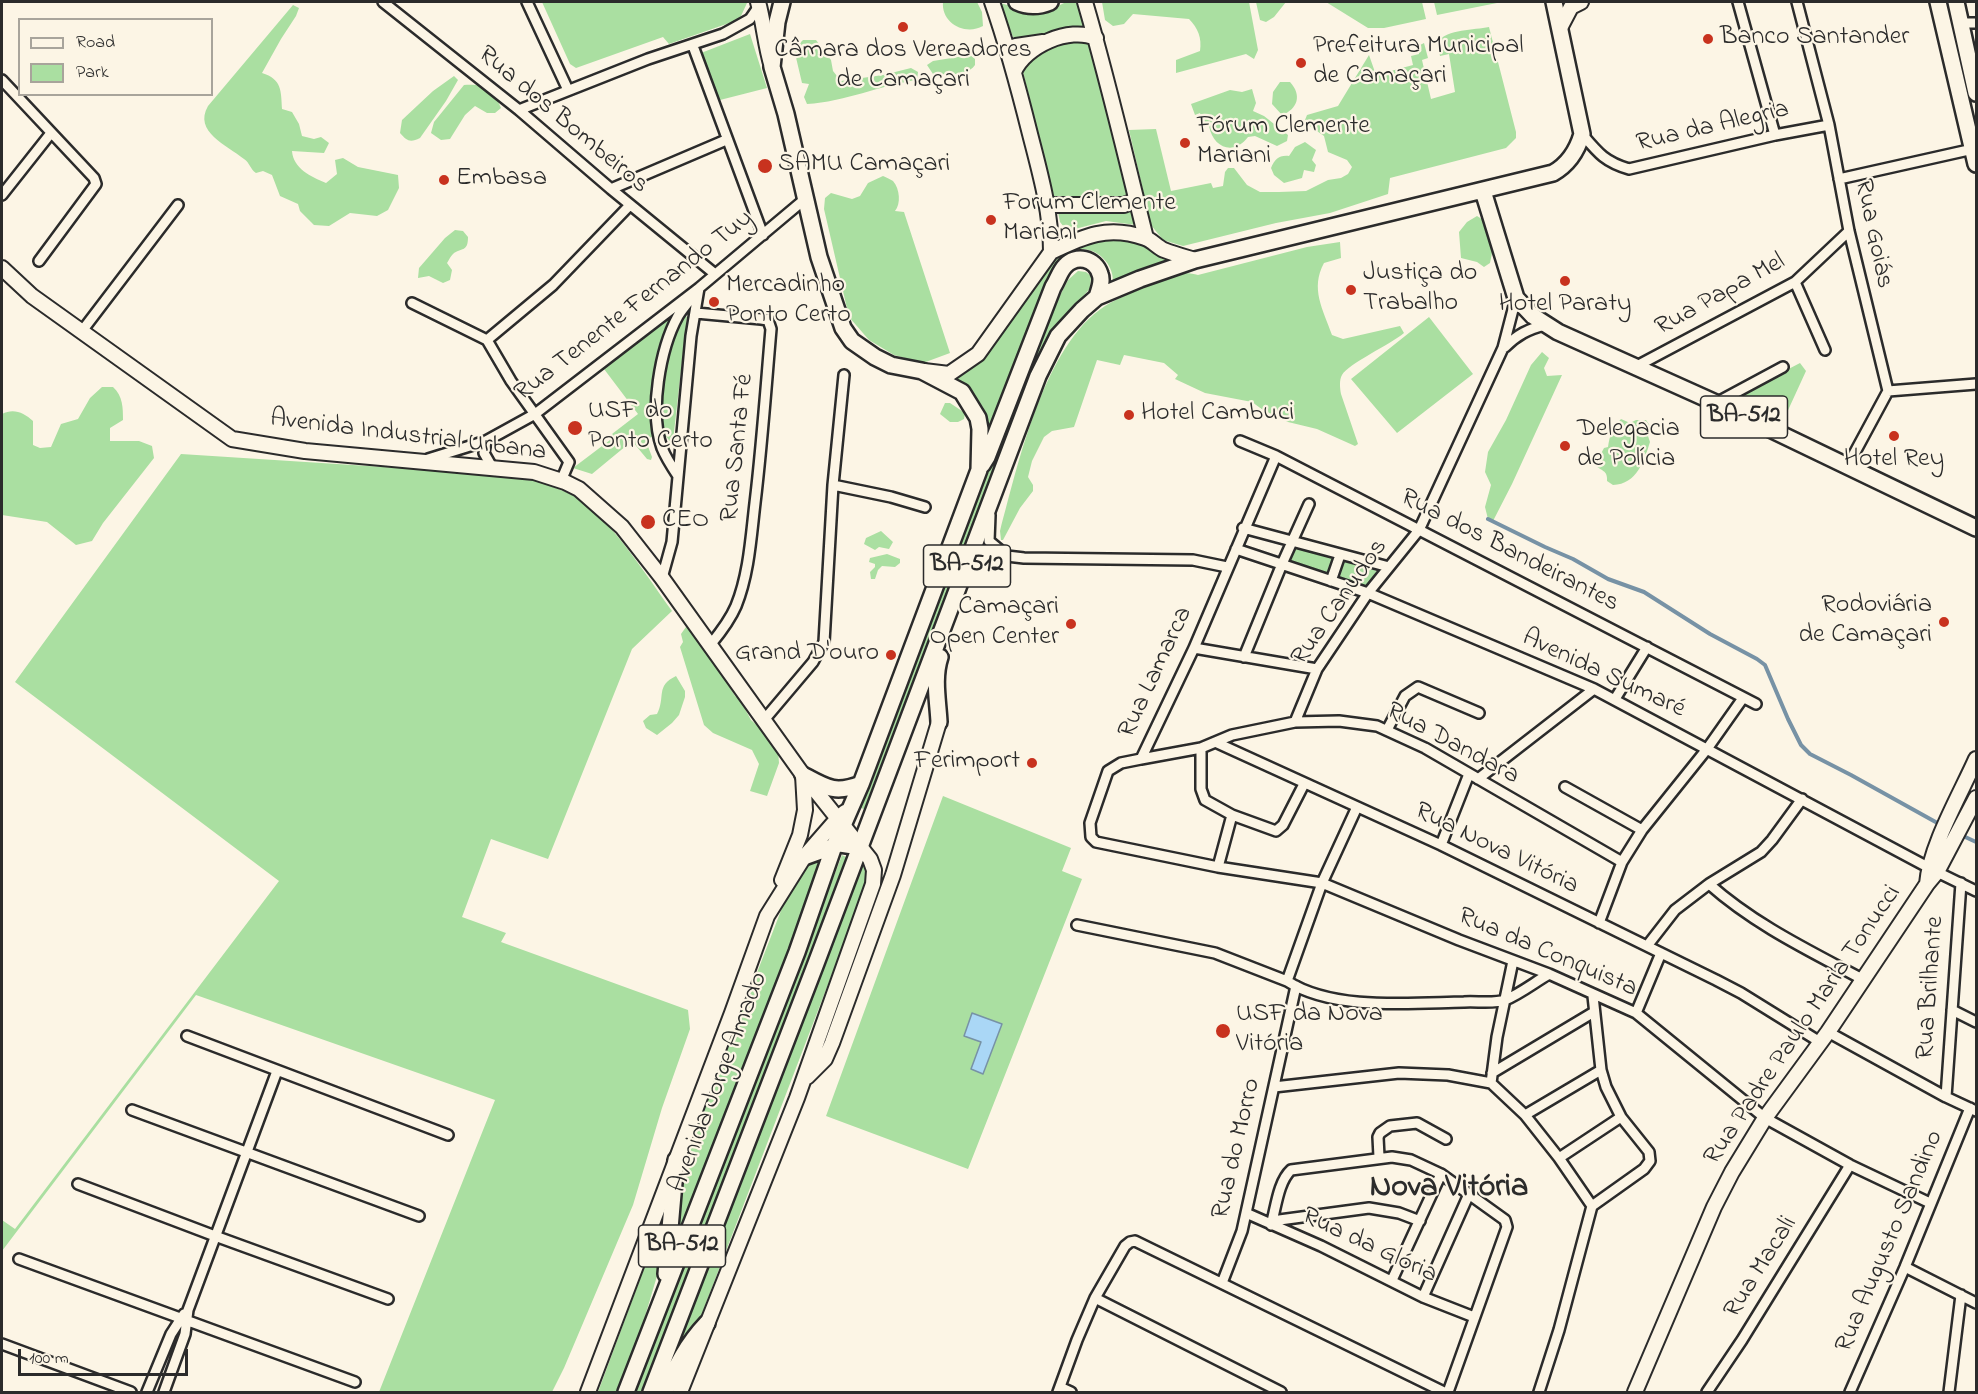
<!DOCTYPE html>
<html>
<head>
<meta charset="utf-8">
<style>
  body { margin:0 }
  #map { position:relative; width:1978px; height:1394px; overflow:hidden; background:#fcf5e5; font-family:"Indie Flower",sans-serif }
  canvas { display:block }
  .frame { position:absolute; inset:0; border:3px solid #2b2b2b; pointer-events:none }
  .legend { position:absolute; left:18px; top:18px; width:195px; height:78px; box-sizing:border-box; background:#fcf5e5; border:2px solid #a8a49b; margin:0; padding:8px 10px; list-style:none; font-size:18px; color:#2b2b2b }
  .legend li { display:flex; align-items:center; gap:12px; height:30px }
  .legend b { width:30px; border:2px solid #a8a49b }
  .scale { position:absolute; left:18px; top:1349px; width:170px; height:27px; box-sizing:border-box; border:3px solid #2b2b2b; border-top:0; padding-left:8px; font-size:18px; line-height:21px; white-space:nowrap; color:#2b2b2b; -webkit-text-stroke:4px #fcf5e5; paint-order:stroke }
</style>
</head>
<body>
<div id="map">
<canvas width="1978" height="1394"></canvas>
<div class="frame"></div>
<ul class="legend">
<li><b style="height:8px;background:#fcf5e5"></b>Road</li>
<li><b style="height:16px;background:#aadfa1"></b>Park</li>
</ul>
<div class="scale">100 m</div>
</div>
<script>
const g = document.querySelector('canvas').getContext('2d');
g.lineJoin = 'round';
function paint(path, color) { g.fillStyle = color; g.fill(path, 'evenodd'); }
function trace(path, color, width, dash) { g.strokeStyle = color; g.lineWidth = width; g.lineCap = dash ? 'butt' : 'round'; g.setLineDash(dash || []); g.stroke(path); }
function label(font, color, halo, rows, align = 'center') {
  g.font = font + ' "Indie Flower",sans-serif'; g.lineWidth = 4.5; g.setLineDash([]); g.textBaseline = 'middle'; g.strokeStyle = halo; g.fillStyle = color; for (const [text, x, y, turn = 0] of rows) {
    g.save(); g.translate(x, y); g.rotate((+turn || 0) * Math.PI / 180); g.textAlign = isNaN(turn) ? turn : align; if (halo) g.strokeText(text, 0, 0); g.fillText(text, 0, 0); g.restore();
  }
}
paint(new Path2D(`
  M 542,2 L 746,2 L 747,3 L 741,16 L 735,21 L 669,44 L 663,37 L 576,68 L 570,64 Z
  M 943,2 L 977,2 L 982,12 L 983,26 C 965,36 941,23 943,2 Z
  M 997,2 L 1031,12 L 1050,10 L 1066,2 L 1082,2 L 1089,30 L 1018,43 L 1015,41 Z
  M 1102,2 L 1249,2 L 1258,50 L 1254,59 L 1246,54 L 1176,73 L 1176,60 L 1200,51 C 1202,38 1198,28 1189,19 L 1133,14 L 1124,24 L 1113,26 L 1105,20 Z
  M 1256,2 L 1286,2 L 1274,17 L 1266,22 L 1260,20 Z
  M 1326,2 L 1422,2 L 1426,19 L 1384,28 L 1368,28 Z
  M 1434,2 L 1502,2 L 1437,15 Z
  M 293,5 L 299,8 L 296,16 L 281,39 L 262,73 C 282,79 281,91 282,109 L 292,112 L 299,124 L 302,136 L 314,139 L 321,137 L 329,143 L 324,153 L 292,151 C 293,168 311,177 326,183 L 337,174 L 335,160 L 343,158 L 358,167 L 398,175 L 399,188 L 388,210 L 377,216 L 350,213 L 329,226 L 314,225 L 300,211 L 298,204 L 280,196 L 272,175 L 263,171 L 256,173 C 250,169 250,163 244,159 C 227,145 193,132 208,106 Z
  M 1489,27 L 1516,132 L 1516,138 L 1506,148 L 1390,178 L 1388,194 L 1330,213 L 1276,223 L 1183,246 L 1163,240 L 1151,225 L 1129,130 L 1156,129 L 1171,191 L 1211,183 L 1213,188 L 1223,186 L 1225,172 L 1228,168 L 1234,168 L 1247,185 L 1260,192 L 1279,192 L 1306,191 L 1328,180 L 1341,178 L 1348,174 L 1352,167 L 1347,160 L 1328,152 L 1324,136 L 1307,124 L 1305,120 L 1307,115 L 1338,106 L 1369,55 L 1376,75 L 1413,65 L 1411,56 L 1419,54 L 1418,46 L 1424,43 L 1428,58 L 1422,60 L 1431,99 L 1455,92 L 1449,54 L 1440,56 L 1437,42 C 1448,29 1474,30 1489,27 Z
  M 750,34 L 767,88 L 720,100 L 701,53 Z
  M 1079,37 L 1091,42 L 1129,195 L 1126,199 L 1057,199 L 1054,197 L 1021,64 L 1041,48 Z
  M 803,40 L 816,40 L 831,60 L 833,71 L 841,81 L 883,75 L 911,68 L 918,72 L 917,80 C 880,85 845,102 807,104 L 804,97 L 809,84 L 802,83 L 794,49 Z
  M 970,55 L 975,59 L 975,65 C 967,77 946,74 933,74 L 927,65 L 933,61 Z
  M 454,76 L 458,80 L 446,101 L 420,138 C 410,143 407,141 400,133 L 402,120 L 433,91 Z
  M 1280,82 L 1290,82 C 1302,95 1298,109 1282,115 L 1272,104 L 1273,92 Z
  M 464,85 C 485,84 493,88 501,108 L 495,113 L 487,113 L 475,106 L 465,115 L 450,139 L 441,140 L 431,133 L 434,122 Z
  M 1252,89 L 1256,103 L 1253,111 L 1264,116 L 1288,135 L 1287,141 L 1277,146 L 1255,136 L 1248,137 C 1234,156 1213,148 1209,126 L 1204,127 L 1200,113 L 1195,115 L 1191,104 L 1230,90 L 1242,92 Z
  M 1305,142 L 1316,150 L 1312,160 L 1316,165 L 1314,172 L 1304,170 L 1302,178 L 1284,183 L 1274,175 L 1271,168 C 1275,159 1279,155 1289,156 L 1295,147 Z
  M 883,176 C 887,178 890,179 893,181 C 900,189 901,204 895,211 L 904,212 L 950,353 L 923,363 L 894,355 L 869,340 L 849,317 L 824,209 L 825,198 L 831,193 L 852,199 L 860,196 L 868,183 Z
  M 1131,205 L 1136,225 L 1106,221 L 1067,231 L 1060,222 L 1057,207 Z
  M 1477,216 C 1495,227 1495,243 1490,263 L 1484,267 L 1477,262 L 1461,258 L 1459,232 L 1467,222 Z
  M 455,230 L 463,231 L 468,237 C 468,253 461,247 453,254 C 450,257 449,260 447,263 L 452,270 L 450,280 L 443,283 L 429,276 L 418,278 L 419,268 L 445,238 Z
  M 1118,236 L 1138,242 L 1177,258 L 1140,269 L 1113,281 C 1113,259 1089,242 1069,252 C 1065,254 1061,259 1057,262 L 987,431 L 983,407 L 969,389 L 950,375 L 962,372 L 1053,258 L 1071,246 Z
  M 1340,242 L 1341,258 L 1324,263 C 1310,289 1323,309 1332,335 L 1343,339 L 1400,326 L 1404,333 C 1391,344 1348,364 1342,375 C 1339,380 1340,388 1341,394 L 1358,444 L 1355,446 L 1317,429 L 1288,422 L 1263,410 L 1252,402 L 1205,393 L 1175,379 L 1178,375 L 1164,363 L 1124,355 L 1120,365 L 1097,360 L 1074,427 L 1052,431 L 1044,437 L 1032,461 L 1028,477 L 1033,485 L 1033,491 L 1020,508 L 1003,540 L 1001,540 L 1000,531 C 1018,464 1044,345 1105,306 C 1116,299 1130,294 1142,288 C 1159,280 1178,269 1198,275 L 1307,247 Z
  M 1078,271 L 1086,272 L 1091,276 L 1090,288 L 1087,292 L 1059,323 L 1037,358 L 864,809 L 858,807 L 1047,321 L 1068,280 Z
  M 676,312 L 681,312 L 687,317 L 673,441 L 671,443 L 663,432 L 654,435 L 646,441 L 652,457 L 651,460 L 647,459 L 632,441 L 592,474 L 573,468 L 614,437 L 612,434 L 638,414 L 604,369 Z
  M 1429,317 L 1473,374 L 1397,433 L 1351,379 Z
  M 1542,352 L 1549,358 L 1544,368 L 1547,376 L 1562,375 L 1512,484 L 1493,521 L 1488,519 L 1485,507 L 1491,485 L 1485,472 L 1488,452 L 1506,420 L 1531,365 Z
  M 1800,363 L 1806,371 L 1784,419 L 1735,397 Z
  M 102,387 L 113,387 C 123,396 123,408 123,420 L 110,428 L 110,441 L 139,441 L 152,446 L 154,458 L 103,523 L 92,541 L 76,545 L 47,522 L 2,515 L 2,414 C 14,408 24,413 33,421 L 33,445 L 40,448 L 51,447 L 61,424 L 78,419 L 90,398 Z
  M 945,403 L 950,403 L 965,413 L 964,419 L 958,422 L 950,422 L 940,414 Z
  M 1621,419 L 1630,423 L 1636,420 L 1646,420 L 1651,427 L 1648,436 L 1650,442 C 1644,461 1637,484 1613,485 L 1607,481 C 1608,470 1601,471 1595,465 L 1604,448 L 1608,447 C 1610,434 1612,429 1621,419 Z
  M 181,454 L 524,476 C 540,483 560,488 576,497 C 610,517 648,578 672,611 L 632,649 L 548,859 L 491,839 L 462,917 L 506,933 L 501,942 L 688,1010 L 690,1029 L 662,1108 L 633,1205 L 564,1368 L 552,1392 L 379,1392 L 495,1100 L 196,995 L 2,1251 L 2,1220 L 15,1229 L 279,881 L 15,682 Z
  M 881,531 L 893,542 L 889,549 L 879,547 L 875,550 L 864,544 L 866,538 Z
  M 1293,547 L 1377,571 L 1366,588 L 1287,561 Z
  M 887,554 L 900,559 L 900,563 L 895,567 L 882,566 L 878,570 L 875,579 L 871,579 L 870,572 L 875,567 L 875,564 L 869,562 L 870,558 Z
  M 686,627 L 695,631 L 735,696 L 739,698 L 751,720 L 771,738 L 773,745 L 778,750 L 779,763 L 767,796 L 750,791 L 759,764 L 752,750 L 713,733 L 704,725 L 680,647 L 683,642 L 681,634 Z
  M 676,676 L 685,691 L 685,697 L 679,715 L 672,723 L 657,735 L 646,728 L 643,721 L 650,715 L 657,714 C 666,697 655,686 676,676 Z
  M 943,796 L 1071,848 L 1062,871 L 1082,879 L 968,1169 L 826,1116 Z
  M 842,855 L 846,857 L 644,1392 L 635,1392 Z
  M 821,858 L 821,867 L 672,1258 L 685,1159 L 787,895 C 794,883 805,860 821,858 Z
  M 861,862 L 864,863 L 867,867 L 866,885 L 672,1392 L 657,1392 Z
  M 665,1212 L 657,1276 L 627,1377 L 621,1392 L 598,1392 Z`), '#aadfa1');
const water = new Path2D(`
  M 972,1013 L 1002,1024 L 983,1074 L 971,1069 L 981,1042 L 964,1036 Z`);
paint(water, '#aad7f6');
trace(water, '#7792a5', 1.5);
trace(new Path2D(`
  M 1488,519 L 1545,547 L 1573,559 L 1608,579 L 1644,592 L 1710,634 L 1757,659 L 1765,665 L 1788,719 L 1801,745 L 1810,754 L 1851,775 L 1941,825
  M 1961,835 L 1976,842`), '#7792a5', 4);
const street = new Path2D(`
  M 383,2 L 519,110 L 611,189 L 715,274
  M 527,2 L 568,90
  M 1738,2 L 1775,135
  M 1797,2 L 1829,125 L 1849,231 L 1888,391 L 1847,467
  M 1961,23 L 1976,23
  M 693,46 L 763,235
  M 2,80 L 94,178 L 96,184 L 39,261
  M 519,110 L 648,59 L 723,34 L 750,19 L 759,6
  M 1582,134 C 1598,153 1605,162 1629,169 L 1775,135 L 1829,125
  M 1839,179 L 1973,149
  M 611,189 L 726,140
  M 2,195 L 51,133
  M 1795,282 L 1825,350
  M 412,303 L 487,340 L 511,381 L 569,462 L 561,481
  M 696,313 L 761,319 L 768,320 L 771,329 C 766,387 762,445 755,503 C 751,537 749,574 736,606 C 730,620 720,633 711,644
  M 82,331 L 178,205
  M 487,340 L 553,285 L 630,205
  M 1505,347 C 1517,335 1528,329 1545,325
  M 1635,367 L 1795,282 L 1849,231
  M 1888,391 L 1976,384
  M 1716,403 L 1783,367
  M 486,441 L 484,453 L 492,467
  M 1240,441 L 1276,456 L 1756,704
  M 1276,456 L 1194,648 L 1141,759 L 1121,763 L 1108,771 L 1090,823 L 1091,837 L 1096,842 L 1218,867 L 1322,883 L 1459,940 L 1549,974 L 1636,1013 L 1765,1118 L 1850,1165 L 1930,1203
  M 428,459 L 486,441 L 535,414 L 699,288 L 805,199
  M 678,476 C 672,467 666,458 662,448 C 649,412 660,349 678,316 C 682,309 688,303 692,297
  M 833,485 L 891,497 L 925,507
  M 990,515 L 989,541 L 1007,556 L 1024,558 L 1193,560 L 1227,567
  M 1243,528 L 1389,567
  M 1236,549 L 1368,593 L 1594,689 L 1937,872 L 1976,891
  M 662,578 L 672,542 L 691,336 L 699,288
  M 1331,581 L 1340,555
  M 1194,648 L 1317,669
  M 1244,657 L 1282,564 L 1309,504
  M 1615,699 L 1647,647
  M 764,720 L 813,662 L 824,642 L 833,485 L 844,375
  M 1295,722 L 1317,669 L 1368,593 L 1419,530 L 1503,348 L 1516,298
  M 1387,730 L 1405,696 L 1418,687 L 1479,713
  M 1215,742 L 1441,845 L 1716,980 L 1741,993 L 1820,1042
  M 1201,748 L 1201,789 L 1205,800 L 1232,815 L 1276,831 L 1283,825 L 1304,784
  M 1141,759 L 1201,748 L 1232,735 L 1295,722 L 1339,721 L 1377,726 L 1425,748 L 1622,862
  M 1478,779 L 1594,689
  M 1565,787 L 1642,830
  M 1441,845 L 1469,774
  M 1218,867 L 1232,815
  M 1709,884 C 1755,925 1810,951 1864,980
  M 1599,923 L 1622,862 L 1642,830 L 1707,749 L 1743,698
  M 1077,925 L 1215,953 L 1287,981 C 1333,1011 1411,1003 1464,1002 C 1476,1001 1494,1004 1505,1000 C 1520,994 1535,982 1549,974
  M 1647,946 L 1675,910 L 1709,884 L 1761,852 L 1772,840 L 1802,799
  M 1513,961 L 1497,1037 L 1491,1083 L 1525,1115 L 1559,1158 L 1592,1206
  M 1287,981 L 1322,883 L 1357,807
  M 1952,1010 L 1976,1022
  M 1636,1013 L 1661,953
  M 1828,1032 L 1946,1097 L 1976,1111
  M 187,1036 L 448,1135
  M 1492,1073 L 1594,1012
  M 1274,1087 L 1399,1073 L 1448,1075 L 1491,1083
  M 1946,1097 L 1961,883
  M 132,1110 L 419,1216
  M 1525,1115 L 1601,1070
  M 1379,1157 L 1378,1137 L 1380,1133 L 1390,1126 L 1417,1123 L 1446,1139
  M 1559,1158 L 1621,1117
  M 1441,1174 L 1505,1220 L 1507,1227 L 1448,1392
  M 78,1184 L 215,1236 L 388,1299
  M 1246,1213 L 1321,1246 L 1423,1297 L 1474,1317
  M 1272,1221 L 1369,1208 L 1399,1213 L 1420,1221
  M 1271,1225 C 1276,1208 1278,1182 1291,1170 L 1392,1157 L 1411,1160 L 1441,1174 L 1392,1280
  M 19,1259 L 355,1382
  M 1905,1267 L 1976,1303
  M 1222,1283 L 1242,1231 L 1296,986
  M 1423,1297 L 1469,1194
  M 1095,1298 L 1281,1392
  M 2,1344 L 131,1392
  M 1060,1387 L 1071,1392
  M 147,1392 L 171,1334 L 184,1314
  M 164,1392 L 185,1334 L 188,1310 L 277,1071
  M 1058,1392 L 1077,1340 L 1095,1298 L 1125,1246 L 1130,1242 L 1135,1241 L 1444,1392
  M 1539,1392 L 1559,1330 L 1592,1206 L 1644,1169 L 1650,1161 L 1649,1152 L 1621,1117 L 1606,1087 L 1601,1070 L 1593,996
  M 1707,1392 L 1742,1340 L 1850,1165
  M 1850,1392 L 1905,1267 L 1970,1108
  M 1949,1392 L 1961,1295`);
const secondary = new Path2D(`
  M 758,2 C 764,23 765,45 772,67
  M 1085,2 C 1108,80 1126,159 1146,238
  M 1560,28 L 1571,7 L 1581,2
  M 1007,49 L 1016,46 L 1043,42
  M 1014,72 C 1025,46 1069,26 1096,38
  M 1047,205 L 1124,205 L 1136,200
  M 1051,252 C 1084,236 1108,225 1145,238 C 1152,240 1157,247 1164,250 C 1174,254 1185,257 1195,260
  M 2,268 L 32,296 L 232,439 L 305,451 L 534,472 L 565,482 L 579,489 L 622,527 L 662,578 L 803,775 L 870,859 L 874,870 L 873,884 L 797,1098 L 680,1392
  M 924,371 L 949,374 L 978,354 L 1051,252 C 1051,211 1040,173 1030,134 C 1019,90 1007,45 992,2
  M 782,880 L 800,835 L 805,810 L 803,775
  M 1927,884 C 1930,846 1960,795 1976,759
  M 807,1077 L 825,1059 L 832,1043 L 893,875 L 939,722
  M 588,1392 L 732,1013 L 767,916 L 804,857 L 838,818 L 845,812
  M 1635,1392 L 1714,1207 L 1732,1172 L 1765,1118 L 1828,1032 L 1927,884 L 1937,872 L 1976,798`);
const primary = new Path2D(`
  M 1017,2 C 1028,7 1038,7 1050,2
  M 1938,2 L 1976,164
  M 1956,2 L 1976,93
  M 1483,191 L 1516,298 L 1533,316 L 1558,332 L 1716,403 L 1976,528
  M 982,465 L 987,457 L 1053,287 C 1057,281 1060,271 1065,266 C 1076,254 1095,258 1100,274 C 1103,281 1099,290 1097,297
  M 939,722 C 938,701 933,678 940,657
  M 803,775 C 827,788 835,794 861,784
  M 804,857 L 840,844 L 860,847
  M 666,1274 L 676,1160
  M 626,1392 L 797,952 L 834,846 L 861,784 L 979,470 L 980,429 L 978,418 L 962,392 L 922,371 L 891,365 L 875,357 L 852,341 L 843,328 L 819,257 L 786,114 L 772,67 L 777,22 L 782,2
  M 651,1392 L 815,966 L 1038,376 L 1058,336 L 1082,310 L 1097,297 L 1140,279 L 1195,260 L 1553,173 C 1569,164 1577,151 1582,134 L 1554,2
  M 665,1392 C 676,1366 687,1344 707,1323`);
trace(street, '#2b2b2b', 14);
trace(secondary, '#2b2b2b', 18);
trace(primary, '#2b2b2b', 20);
trace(street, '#fcf5e5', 9);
trace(secondary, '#fcf5e5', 14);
trace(primary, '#fcf5e5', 15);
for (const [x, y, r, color] of [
  [903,27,6,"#c8321e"],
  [1708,39,6,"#c8321e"],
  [1301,63,6,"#c8321e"],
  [1185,143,6,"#c8321e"],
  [765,166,8,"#c8321e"],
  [444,180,6,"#c8321e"],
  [991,220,6,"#c8321e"],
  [1565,281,6,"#c8321e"],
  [1351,290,6,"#c8321e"],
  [714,302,6,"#c8321e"],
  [1129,415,6,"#c8321e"],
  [575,428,8,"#c8321e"],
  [1894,436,6,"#c8321e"],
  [1565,446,6,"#c8321e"],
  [648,522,8,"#c8321e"],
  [1944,622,6,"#c8321e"],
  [1071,624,6,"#c8321e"],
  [891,655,6,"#c8321e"],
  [1032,763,6,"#c8321e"],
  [1223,1031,8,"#c8321e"]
]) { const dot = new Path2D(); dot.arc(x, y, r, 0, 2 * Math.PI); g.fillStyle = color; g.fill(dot); trace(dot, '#fcf5e5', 2); }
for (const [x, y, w] of [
  [1744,417,87],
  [967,566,87],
  [682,1246,87]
]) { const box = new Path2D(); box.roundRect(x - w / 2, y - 21, w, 42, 4.5); g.fillStyle = '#fcf5e5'; g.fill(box); trace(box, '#2b2b2b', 1.5); }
label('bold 24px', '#2b2b2b', null, [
  ["BA-512",1744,417],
  ["BA-512",967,566],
  ["BA-512",682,1246]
]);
label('26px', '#2b2b2b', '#fcf5e5', [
  ["Banco Santander",1720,39],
  ["Prefeitura Municipal",1313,48],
  ["de Camaçari",1313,78],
  ["Câmara dos Vereadores",903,52,"center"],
  ["de Camaçari",903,82,"center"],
  ["Fórum Clemente",1197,128],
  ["Mariani",1197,158],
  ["SAMU Camaçari",778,166],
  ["Embasa",456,180],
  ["Forum Clemente",1003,205],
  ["Mariani",1003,235],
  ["Justiça do",1363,275],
  ["Trabalho",1363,305],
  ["Mercadinho",726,287],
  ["Ponto Certo",726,317],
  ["Hotel Paraty",1565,306,"center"],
  ["USF do",588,413],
  ["Ponto Certo",588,443],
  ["Hotel Cambuci",1141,415],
  ["Delegacia",1577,431],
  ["de Polícia",1577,461],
  ["Hotel Rey",1894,461,"center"],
  ["CEO",662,522],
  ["Rodoviária",1932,607,"right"],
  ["de Camaçari",1932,637,"right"],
  ["Camaçari",1059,609,"right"],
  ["Open Center",1059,639,"right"],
  ["Grand D'ouro",879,655,"right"],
  ["Ferimport",1020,763,"right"],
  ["USF da Nova",1236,1016],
  ["Vitória",1236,1046]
], 'left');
label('26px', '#2b2b2b', '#fcf5e5', [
  ["Rua dos Bombeiros",562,121,40],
  ["Rua da Alegria",1713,128,-13],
  ["Rua Goiás",1872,234,78],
  ["Rua Papa Mel",1721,296,-29],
  ["Rua Tenente Fernando Tuy",635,307,-38],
  ["Avenida Industrial Urbana",408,437,7],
  ["Rua Santa Fé",739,448,-84],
  ["Rua dos Bandeirantes",1509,552,27],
  ["Rua Canudos",1341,603,-55],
  ["Rua Lamarca",1157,673,-65],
  ["Avenida Sumaré",1603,675,25],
  ["Rua Dandara",1452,745,28],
  ["Rua Nova Vitória",1496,850,26],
  ["Rua da Conquista",1547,954,23],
  ["Rua Brilhante",1932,988,-86],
  ["Rua Padre Paulo Maria Tonucci",1804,1026,-56],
  ["Avenida Jorge Amado",720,1083,-69],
  ["Rua do Morro",1238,1149,-77],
  ["Rua Augusto Sandino",1891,1242,-67],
  ["Rua da Glória",1369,1247,25],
  ["Rua Macali",1762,1268,-58]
]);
label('bold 32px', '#2b2b2b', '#fcf5e5', [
  ["Nova Vitória",1449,1190]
]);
</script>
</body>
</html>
